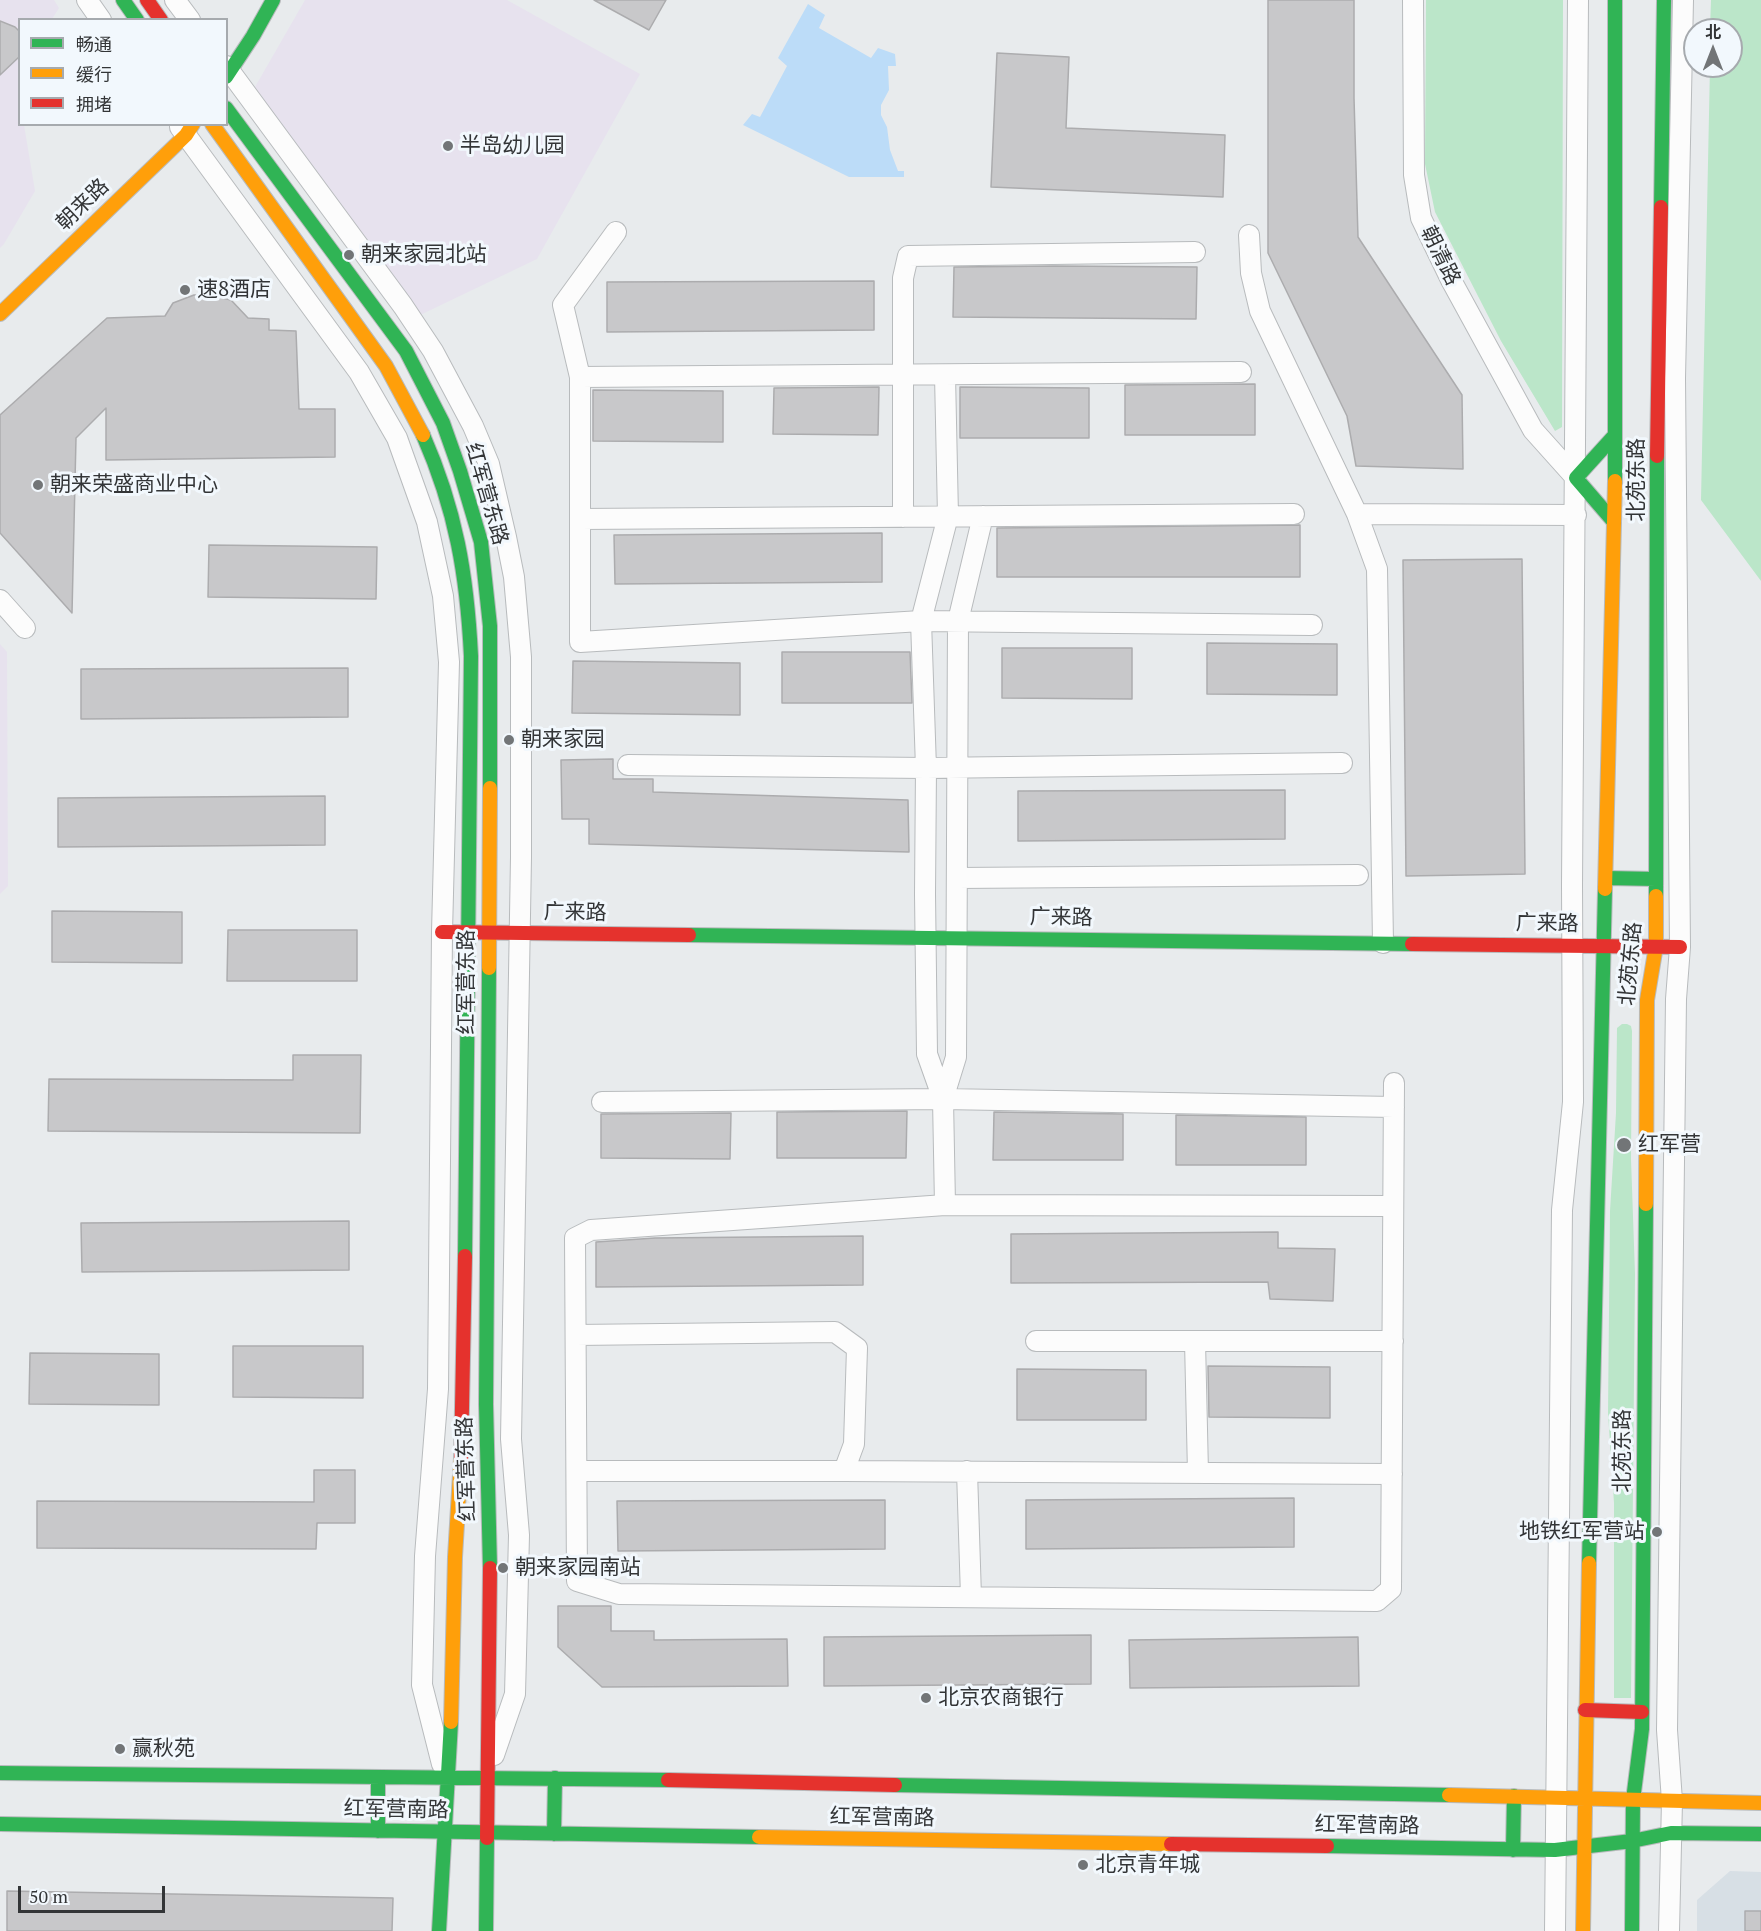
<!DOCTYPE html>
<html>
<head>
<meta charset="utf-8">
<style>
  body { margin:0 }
  #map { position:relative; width:1761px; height:1931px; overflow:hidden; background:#e8ebed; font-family:"PT Serif","Noto Sans SC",serif }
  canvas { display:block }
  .legend { position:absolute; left:18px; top:18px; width:210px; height:108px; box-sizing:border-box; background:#f2f8fd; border:2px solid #a6aaae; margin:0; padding:8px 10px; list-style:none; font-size:18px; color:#333537 }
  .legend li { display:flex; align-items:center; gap:12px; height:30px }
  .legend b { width:30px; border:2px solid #a6aaae }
  .north { position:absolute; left:1683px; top:18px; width:60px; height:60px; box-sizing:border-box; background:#f2f8fd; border:2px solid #a6aaae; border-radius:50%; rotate:0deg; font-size:16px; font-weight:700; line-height:24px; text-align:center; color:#333537 }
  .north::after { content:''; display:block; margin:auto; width:21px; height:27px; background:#727577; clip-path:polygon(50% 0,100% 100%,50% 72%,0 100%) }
  .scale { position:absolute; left:18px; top:1886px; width:147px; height:27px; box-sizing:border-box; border:3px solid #333537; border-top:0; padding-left:8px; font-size:18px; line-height:21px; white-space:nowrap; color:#333537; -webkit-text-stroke:4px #f2f8fd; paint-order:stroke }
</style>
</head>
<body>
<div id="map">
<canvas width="1761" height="1931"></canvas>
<ul class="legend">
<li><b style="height:8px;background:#30b455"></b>畅通</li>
<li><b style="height:8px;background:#ff9f0a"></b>缓行</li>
<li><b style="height:8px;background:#e5322d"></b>拥堵</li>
</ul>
<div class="north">北</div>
<div class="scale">50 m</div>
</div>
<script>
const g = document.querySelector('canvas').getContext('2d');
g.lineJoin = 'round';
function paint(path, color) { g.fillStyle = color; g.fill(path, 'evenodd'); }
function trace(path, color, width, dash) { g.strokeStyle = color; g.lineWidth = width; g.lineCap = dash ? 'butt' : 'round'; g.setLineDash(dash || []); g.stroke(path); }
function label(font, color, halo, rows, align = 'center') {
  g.font = font + ' "PT Serif","Noto Sans SC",serif'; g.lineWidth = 6; g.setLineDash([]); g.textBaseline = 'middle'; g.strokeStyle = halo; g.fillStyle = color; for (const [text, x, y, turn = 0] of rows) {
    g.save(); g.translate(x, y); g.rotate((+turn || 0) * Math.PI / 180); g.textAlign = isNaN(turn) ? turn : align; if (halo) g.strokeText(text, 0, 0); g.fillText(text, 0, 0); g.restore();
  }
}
paint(new Path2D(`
  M 1730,1871 L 1761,1872 L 1761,1931 L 1697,1931 L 1697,1900 Z`), '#d7dfe5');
paint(new Path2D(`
  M 0,0 L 54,0 L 59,8 L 52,19 L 20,20 L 20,124 L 24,125 L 35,191 L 4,244 L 0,248 Z
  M 305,0 L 507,0 L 640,74 L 537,259 L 416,317 L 255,87 Z
  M 0,644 L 7,652 L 8,886 L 0,894 Z`), '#e7e2ee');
paint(new Path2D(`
  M 1426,0 L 1563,0 L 1562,427 L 1555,431 L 1501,341 L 1435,212 L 1425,164 Z
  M 1711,0 L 1761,0 L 1761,581 L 1701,500 L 1710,66 L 1731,66 L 1731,30 L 1710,30 Z
  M 1622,1024 L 1627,1024 L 1631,1026 L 1632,1031 L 1631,1159 L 1635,1274 L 1631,1698 L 1614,1698 L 1614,1503 L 1608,1413 L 1610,1211 L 1616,1113 L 1617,1028 Z`), '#bbe6c9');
paint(new Path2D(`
  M 808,4 L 825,15 L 819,28 L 871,58 L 878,48 L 895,54 L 896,66 L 888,66 L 889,90 L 881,105 L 881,115 L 887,127 L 890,150 L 898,171 L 904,171 L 904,177 L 849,177 L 743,125 L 752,114 L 760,117 L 787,66 L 778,58 Z`), '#bcdcf8');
const building = new Path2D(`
  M 594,0 L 666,0 L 649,30 Z
  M 1268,0 L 1354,0 L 1354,98 L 1358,237 L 1462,395 L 1463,469 L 1356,466 L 1347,416 L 1268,253 Z
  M 0,21 L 15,27 L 20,32 L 20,56 L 0,75 Z
  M 997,53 L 1069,57 L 1066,128 L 1225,135 L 1223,197 L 991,187 Z
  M 1055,266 L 1197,267 L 1196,319 L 953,317 L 954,267 Z
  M 874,281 L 874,330 L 607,332 L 607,282 Z
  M 194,295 L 209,295 L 231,300 L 248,318 L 269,319 L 269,330 L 296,331 L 299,409 L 335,409 L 335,457 L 106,460 L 106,408 L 76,438 L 72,613 L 0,533 L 0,415 L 107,318 L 165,316 L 173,303 Z
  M 1255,384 L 1255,435 L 1125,435 L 1125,385 Z
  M 879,387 L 878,435 L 773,434 L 774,388 Z
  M 960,387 L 1089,388 L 1089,438 L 960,438 Z
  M 593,390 L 723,391 L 723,442 L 593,441 Z
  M 1300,525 L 1300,577 L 997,577 L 997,528 Z
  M 882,533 L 882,582 L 615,584 L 614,535 Z
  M 209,545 L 377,547 L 376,599 L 208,597 Z
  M 1522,559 L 1525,874 L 1406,876 L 1403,560 Z
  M 1207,643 L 1337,644 L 1337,695 L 1207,694 Z
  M 1002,648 L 1132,648 L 1132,699 L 1002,698 Z
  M 782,652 L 910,652 L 912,703 L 782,703 Z
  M 573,661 L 740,663 L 740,715 L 572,713 Z
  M 348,668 L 348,717 L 81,719 L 81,669 Z
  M 613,759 L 613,779 L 653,779 L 653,792 L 908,800 L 909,852 L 589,844 L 589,819 L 562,819 L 561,760 Z
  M 1285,790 L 1285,839 L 1018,841 L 1018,791 Z
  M 325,796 L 325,845 L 58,847 L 58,798 Z
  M 52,911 L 182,912 L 182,963 L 52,962 Z
  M 228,930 L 357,930 L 357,981 L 227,981 Z
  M 293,1055 L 361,1055 L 360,1133 L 48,1131 L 49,1079 L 293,1080 Z
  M 907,1111 L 906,1158 L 777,1158 L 777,1112 Z
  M 994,1112 L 1123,1114 L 1123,1160 L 993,1160 Z
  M 731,1113 L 730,1159 L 601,1158 L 601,1114 Z
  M 1176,1115 L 1306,1117 L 1306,1165 L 1176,1165 Z
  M 349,1221 L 349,1270 L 82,1272 L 81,1223 Z
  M 1278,1232 L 1278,1248 L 1335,1249 L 1333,1301 L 1270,1299 L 1268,1282 L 1011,1283 L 1011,1234 Z
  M 863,1236 L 863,1285 L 596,1287 L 596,1242 L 655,1238 Z
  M 233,1346 L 363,1346 L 363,1398 L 233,1397 Z
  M 30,1353 L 159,1354 L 159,1405 L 29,1404 Z
  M 1208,1366 L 1330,1367 L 1330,1418 L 1209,1417 Z
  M 1017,1369 L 1146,1370 L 1146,1420 L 1017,1420 Z
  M 314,1470 L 355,1470 L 355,1523 L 317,1523 L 316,1549 L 37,1548 L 37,1501 L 314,1502 Z
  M 1294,1498 L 1294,1547 L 1026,1549 L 1026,1500 Z
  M 885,1500 L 885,1549 L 618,1551 L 617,1501 Z
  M 558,1606 L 611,1606 L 611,1631 L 654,1631 L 654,1640 L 787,1639 L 788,1686 L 602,1687 L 558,1647 Z
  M 1091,1635 L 1091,1684 L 824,1686 L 824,1637 Z
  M 1358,1637 L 1359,1686 L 1130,1688 L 1129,1640 Z
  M 7,1891 L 393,1898 L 392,1931 L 7,1931 Z
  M 1745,1911 L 1761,1911 L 1761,1931 L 1745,1931 Z`);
paint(building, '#c8c8ca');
trace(building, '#acacae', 1.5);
const street = new Path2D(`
  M 87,0 L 101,20
  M 175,0 L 190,20
  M 1413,0 L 1414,175 L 1421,218 L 1451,280 L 1533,430 L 1576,478
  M 226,66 L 403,306 L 433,351 L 473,426 L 489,464 L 506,537 L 514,577 L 521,657 L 521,857 L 511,1439 L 519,1535 L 515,1694 L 494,1755
  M 180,127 L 359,372 L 397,438 L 427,522 L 443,596 L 449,662 L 442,932 L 438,1389 L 425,1556 L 422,1685 L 442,1764
  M 616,232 L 563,305 L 580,377 L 580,642 L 921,621 L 1312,625
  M 1249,235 L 1251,273 L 1260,311 L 1357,514 L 1377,569 L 1383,943
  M 580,377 L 1241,372
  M 1357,514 L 1576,515
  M 903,517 L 903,278 L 908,256 L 1195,252
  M 580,519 L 1294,514
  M 0,600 L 25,628
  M 628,765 L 926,768 L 1342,763
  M 957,878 L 1358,875
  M 943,1099 L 956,1057 L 958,621 L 983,516
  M 602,1102 L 943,1099 L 1394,1107
  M 945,1205 L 943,1099 L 927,1054 L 925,894 L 926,768 L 921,621 L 948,516 L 945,375
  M 1393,1206 L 945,1205 L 591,1230 L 575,1238 L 577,1581 L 619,1594 L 1377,1601 L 1391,1589 L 1394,1083
  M 576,1335 L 835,1332 L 857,1348 L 854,1444 L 844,1471 L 577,1471
  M 1036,1341 L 1393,1341
  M 1195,1341 L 1198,1473
  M 844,1471 L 1392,1474
  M 967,1471 L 971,1597
  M 1555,1931 L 1562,1210 L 1573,1102 L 1572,884 L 1578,0
  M 1669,1931 L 1672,1801 L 1667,1730 L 1676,999 L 1680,947 L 1675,378 L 1683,0`);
const fast = new Path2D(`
  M 123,0 L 137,20
  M 226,77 L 253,36 L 273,0
  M 226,108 L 406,351 L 443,423 L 460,471 L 481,542 L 490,626 L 490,788
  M 1661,207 L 1664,0
  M 423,435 C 456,510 467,575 471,656 L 465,1256
  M 1615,481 L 1615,0
  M 1614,522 L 1576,478 L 1615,435
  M 1606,878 L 1656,879
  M 1656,896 L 1657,456
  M 689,935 L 1412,944
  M 489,968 L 486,1404 L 490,1568
  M 1589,1563 L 1605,889
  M 0,1773 L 668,1780
  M 378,1778 L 378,1831
  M 895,1785 L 1449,1795
  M 0,1824 L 759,1837
  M 554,1834 L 555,1778
  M 1327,1846 L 1555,1850 L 1632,1841 L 1671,1833 L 1761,1834
  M 1513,1850 L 1514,1796
  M 439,1931 L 451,1722
  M 486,1931 L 487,1838
  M 1632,1931 L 1633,1800 L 1642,1729 L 1646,1204`);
const slow = new Path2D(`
  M 212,124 L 386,366 L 423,435
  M 0,314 L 186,135 L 193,124
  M 1605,889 L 1615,481
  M 489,968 L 490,788
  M 1646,1204 L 1647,1000 L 1656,946 L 1656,896
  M 451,1722 L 455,1557 L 461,1458
  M 1449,1795 L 1761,1803
  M 759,1837 L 1171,1844
  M 1583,1931 L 1589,1563`);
const jam = new Path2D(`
  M 147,0 L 161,20
  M 1657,456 L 1661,207
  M 442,932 L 689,935
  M 1412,944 L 1680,947
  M 461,1458 L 465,1256
  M 1585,1710 L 1642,1712
  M 668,1780 L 895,1785
  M 487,1838 L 490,1568
  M 1171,1844 L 1327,1846`);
trace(street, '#b8bbbd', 22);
trace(fast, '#b8bbbd', 16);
trace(slow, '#b8bbbd', 16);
trace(jam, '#b8bbbd', 16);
trace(street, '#fcfcfc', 20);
trace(fast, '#30b455', 14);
trace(slow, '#ff9f0a', 14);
trace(jam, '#e5322d', 14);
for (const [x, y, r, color] of [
  [448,146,6,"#727577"],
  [349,255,6,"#727577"],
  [185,290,6,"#727577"],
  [38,485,6,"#727577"],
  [509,740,6,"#727577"],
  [1624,1145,8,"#727577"],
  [1657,1532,6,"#727577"],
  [503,1568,6,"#727577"],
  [926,1698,6,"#727577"],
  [120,1749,6,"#727577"],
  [1083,1865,6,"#727577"]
]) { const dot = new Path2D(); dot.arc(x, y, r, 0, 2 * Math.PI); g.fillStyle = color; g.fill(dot); trace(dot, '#f2f8fd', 2); }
label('21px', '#333537', '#f2f8fd', [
  ["半岛幼儿园",460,146],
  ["朝来家园北站",361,255],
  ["速8酒店",197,290],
  ["朝来荣盛商业中心",50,485],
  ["朝来家园",521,740],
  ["红军营",1638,1145],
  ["地铁红军营站",1645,1532,"right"],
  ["朝来家园南站",515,1568],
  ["北京农商银行",938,1698],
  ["赢秋苑",132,1749],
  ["北京青年城",1095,1865]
], 'left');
label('21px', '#333537', '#f2f8fd', [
  ["朝来路",83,205,-44],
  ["朝清路",1440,256,64],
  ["北苑东路",1637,480,-90],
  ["红军营东路",486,494,74],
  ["广来路",575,913,1],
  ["广来路",1061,918,1],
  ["广来路",1547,924,1],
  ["北苑东路",1631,964,-85],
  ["红军营东路",467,982,-90],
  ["北苑东路",1623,1451,-90],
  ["红军营东路",467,1469,-92],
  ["红军营南路",396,1810,1],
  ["红军营南路",882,1818,1],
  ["红军营南路",1367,1826,1]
]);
</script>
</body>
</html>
